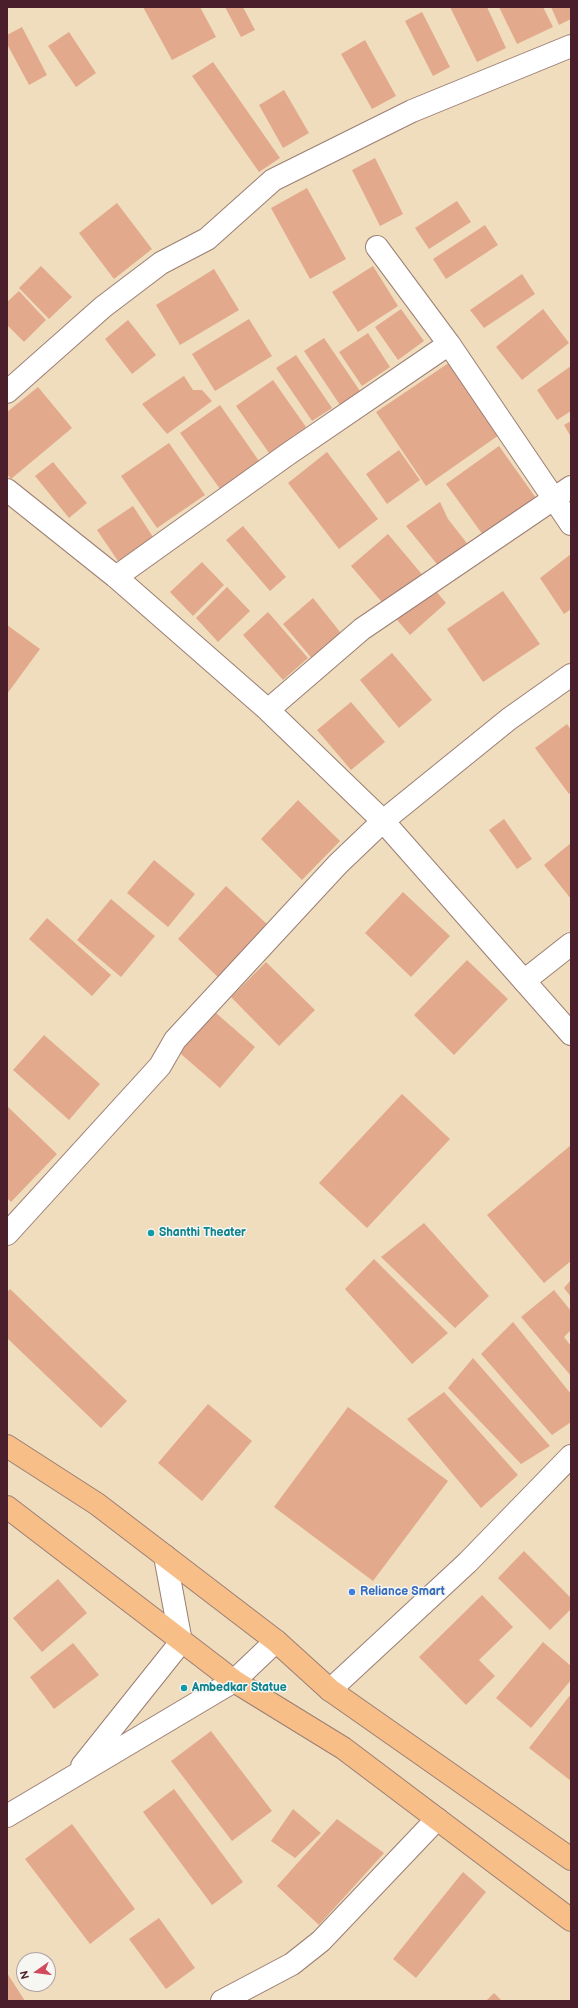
<!DOCTYPE html>
<html>
<head>
<meta charset="utf-8">
<style>
  body { margin:0 }
  #map { position:relative; width:578px; height:2008px; overflow:hidden; background:#efddbd; font-family:"Balsamiq Sans",sans-serif }
  canvas { display:block }
  .frame { position:absolute; inset:0; border:8px solid #4a1f2b; pointer-events:none }
  .north { position:absolute; left:16px; top:1952px; width:40px; height:40px; box-sizing:border-box; background:#f6f6f2; border:1px solid #b1a0a2; border-radius:50%; rotate:256deg; font-size:11px; font-weight:700; line-height:16px; text-align:center; color:#4a1f2b }
  .north::after { content:''; display:block; margin:auto; width:14px; height:18px; background:#d1495b; clip-path:polygon(50% 0,100% 100%,50% 72%,0 100%) }
</style>
</head>
<body>
<div id="map">
<canvas width="578" height="2008"></canvas>
<div class="frame"></div>
<div class="north">N</div>
</div>
<script>
const g = document.querySelector('canvas').getContext('2d');
g.lineJoin = 'round';
function paint(path, color) { g.fillStyle = color; g.fill(path, 'evenodd'); }
function trace(path, color, width, dash) { g.strokeStyle = color; g.lineWidth = width; g.lineCap = dash ? 'butt' : 'round'; g.setLineDash(dash || []); g.stroke(path); }
function label(font, color, halo, rows, align = 'center') {
  g.font = font + ' "Balsamiq Sans",sans-serif'; g.lineWidth = 3; g.setLineDash([]); g.textBaseline = 'middle'; g.strokeStyle = halo; g.fillStyle = color; for (const [text, x, y, turn = 0] of rows) {
    g.save(); g.translate(x, y); g.rotate((+turn || 0) * Math.PI / 180); g.textAlign = isNaN(turn) ? turn : align; if (halo) g.strokeText(text, 0, 0); g.fillText(text, 0, 0); g.restore();
  }
}
paint(new Path2D(`
  M 143,7 L 200,7 L 216,37 L 172,60 Z
  M 225,7 L 243,7 L 255,30 L 241,37 Z
  M 450,7 L 487,7 L 506,48 L 477,62 Z
  M 499,7 L 543,7 L 553,27 L 517,44 Z
  M 551,7 L 571,7 L 571,19 L 559,25 Z
  M 422,12 L 450,67 L 433,76 L 405,21 Z
  M 22,27 L 47,75 L 29,85 L 7,44 L 7,35 Z
  M 69,32 L 96,73 L 76,87 L 48,46 Z
  M 365,40 L 396,96 L 372,109 L 341,54 Z
  M 213,62 L 280,158 L 259,172 L 192,76 Z
  M 284,90 L 309,133 L 283,148 L 259,105 Z
  M 375,158 L 403,214 L 380,226 L 352,170 Z
  M 307,188 L 346,259 L 310,279 L 271,208 Z
  M 457,201 L 471,222 L 429,249 L 415,228 Z
  M 117,203 L 152,249 L 114,279 L 79,233 Z
  M 485,225 L 498,245 L 446,279 L 433,259 Z
  M 41,266 L 72,297 L 49,319 L 19,288 Z
  M 373,266 L 398,306 L 358,332 L 332,292 Z
  M 214,269 L 239,310 L 180,345 L 156,305 Z
  M 522,274 L 535,294 L 484,328 L 470,310 Z
  M 19,291 L 46,320 L 24,342 L 7,325 L 7,302 Z
  M 401,309 L 424,341 L 398,360 L 375,327 Z
  M 543,309 L 569,343 L 522,380 L 496,347 Z
  M 249,319 L 272,356 L 215,391 L 192,354 Z
  M 128,320 L 156,355 L 132,374 L 105,339 Z
  M 368,333 L 390,367 L 362,386 L 339,352 Z
  M 324,338 L 360,391 L 340,405 L 304,351 Z
  M 296,355 L 332,408 L 312,421 L 276,368 Z
  M 450,362 L 499,435 L 426,486 L 376,412 Z
  M 571,366 L 571,411 L 557,420 L 537,390 Z
  M 184,376 L 193,390 L 202,390 L 212,401 L 167,434 L 142,404 Z
  M 273,380 L 306,427 L 269,453 L 236,406 Z
  M 38,387 L 72,428 L 11,479 L 7,474 L 7,412 Z
  M 220,405 L 259,461 L 220,489 L 180,433 Z
  M 571,421 L 571,437 L 564,425 Z
  M 169,443 L 205,495 L 157,528 L 121,476 Z
  M 499,446 L 543,508 L 491,546 L 446,484 Z
  M 399,450 L 420,480 L 387,504 L 366,474 Z
  M 327,452 L 378,519 L 339,549 L 288,483 Z
  M 53,462 L 87,503 L 69,518 L 35,476 Z
  M 440,502 L 448,519 L 473,551 L 445,574 L 406,526 Z
  M 133,506 L 153,537 L 118,561 L 97,530 Z
  M 243,526 L 286,577 L 270,591 L 226,540 Z
  M 388,534 L 446,603 L 410,635 L 351,566 Z
  M 571,554 L 571,609 L 564,614 L 540,578 Z
  M 202,562 L 224,585 L 193,616 L 170,592 Z
  M 227,587 L 250,611 L 218,642 L 196,618 Z
  M 503,591 L 540,644 L 483,682 L 447,629 Z
  M 313,598 L 344,637 L 314,661 L 283,624 Z
  M 268,612 L 308,658 L 283,680 L 243,635 Z
  M 7,625 L 40,649 L 7,694 Z
  M 392,653 L 432,700 L 399,728 L 360,680 Z
  M 351,702 L 385,742 L 351,770 L 317,730 Z
  M 567,724 L 571,730 L 571,792 L 569,794 L 535,748 Z
  M 298,800 L 340,841 L 302,880 L 261,839 Z
  M 504,819 L 532,859 L 517,869 L 489,830 Z
  M 571,843 L 571,899 L 544,865 Z
  M 154,860 L 195,894 L 168,927 L 127,893 Z
  M 226,886 L 269,926 L 220,979 L 178,939 Z
  M 403,892 L 450,936 L 411,977 L 365,933 Z
  M 111,899 L 155,936 L 121,977 L 77,940 Z
  M 47,918 L 111,975 L 92,996 L 29,939 Z
  M 467,960 L 508,999 L 454,1055 L 414,1015 Z
  M 266,962 L 315,1010 L 279,1046 L 231,997 Z
  M 208,1006 L 255,1047 L 220,1088 L 173,1047 Z
  M 44,1035 L 100,1084 L 69,1120 L 13,1070 Z
  M 402,1094 L 450,1139 L 367,1228 L 319,1183 Z
  M 7,1106 L 57,1154 L 11,1202 L 7,1198 Z
  M 571,1145 L 571,1261 L 544,1283 L 487,1215 Z
  M 424,1223 L 489,1296 L 455,1328 L 381,1257 Z
  M 374,1259 L 448,1333 L 412,1364 L 345,1289 Z
  M 571,1280 L 571,1297 L 564,1288 Z
  M 10,1289 L 127,1401 L 101,1428 L 7,1338 L 7,1292 Z
  M 554,1290 L 571,1311 L 571,1330 L 564,1337 L 571,1346 L 571,1376 L 521,1317 Z
  M 513,1322 L 571,1394 L 571,1422 L 552,1435 L 481,1354 Z
  M 473,1358 L 550,1446 L 521,1464 L 448,1388 Z
  M 444,1392 L 518,1475 L 481,1508 L 407,1419 Z
  M 208,1404 L 252,1441 L 202,1501 L 158,1463 Z
  M 348,1407 L 448,1481 L 373,1581 L 274,1507 Z
  M 524,1551 L 571,1598 L 571,1609 L 550,1630 L 498,1578 Z
  M 58,1579 L 87,1613 L 42,1652 L 13,1618 Z
  M 482,1595 L 513,1627 L 479,1660 L 495,1676 L 466,1705 L 419,1657 Z
  M 543,1642 L 571,1666 L 571,1680 L 531,1728 L 496,1698 Z
  M 73,1643 L 99,1675 L 54,1709 L 30,1677 Z
  M 571,1694 L 571,1781 L 529,1748 Z
  M 211,1731 L 272,1811 L 232,1841 L 171,1761 Z
  M 174,1789 L 243,1882 L 212,1905 L 143,1812 Z
  M 293,1809 L 321,1833 L 295,1858 L 271,1841 Z
  M 337,1819 L 384,1853 L 319,1925 L 277,1886 Z
  M 72,1824 L 135,1909 L 90,1944 L 25,1859 Z
  M 463,1872 L 486,1892 L 416,1978 L 393,1959 Z
  M 159,1918 L 195,1968 L 166,1989 L 129,1939 Z
  M 7,1973 L 25,2001 L 7,2001 Z
  M 494,1993 L 502,2001 L 486,2001 Z`), '#e3a98d');
const minor = new Path2D(`
  M 377,247 L 449,344 L 571,524
  M 7,392 L 103,307 L 161,263 L 207,239 L 273,180 L 412,111 L 571,46
  M 7,490 L 116,577 L 268,710 L 383,821 L 571,1034
  M 116,577 L 288,454 L 449,344
  M 268,710 L 362,629 L 571,487
  M 524,981 L 571,944
  M 7,1234 L 160,1066 L 175,1040 L 338,864 L 383,821 L 509,719 L 571,675
  M 330,1690 L 468,1562 L 571,1456
  M 82,1766 L 181,1642 L 165,1556
  M 7,1816 L 234,1681 L 276,1641
  M 222,2001 L 292,1964 L 321,1941 L 437,1819`);
const highway = new Path2D(`
  M 7,1446 L 97,1504 L 276,1641 L 330,1690 L 571,1859
  M 7,1507 L 234,1681 L 343,1748 L 571,1920`);
trace(minor, '#9c7e74', 24);
trace(highway, '#9c7e74', 24);
trace(minor, '#fff', 22);
trace(highway, '#f7be88', 22);
for (const [x, y, r, color] of [
  [151,1233,4,"#0f9aa8"],
  [352,1592,4,"#3f7fe0"],
  [184,1688,4,"#0f9aa8"]
]) { const dot = new Path2D(); dot.arc(x, y, r, 0, 2 * Math.PI); g.fillStyle = color; g.fill(dot); trace(dot, '#f6f6f2', 1.5); }
label('bold 12px', '#0d838f', '#f6f6f2', [
  ["Shanthi Theater",159,1233],
  ["Ambedkar Statue",192,1688]
], 'left');
label('bold 12px', '#366cbe', '#f6f6f2', [
  ["Reliance Smart",360,1592]
], 'left');
</script>
</body>
</html>
